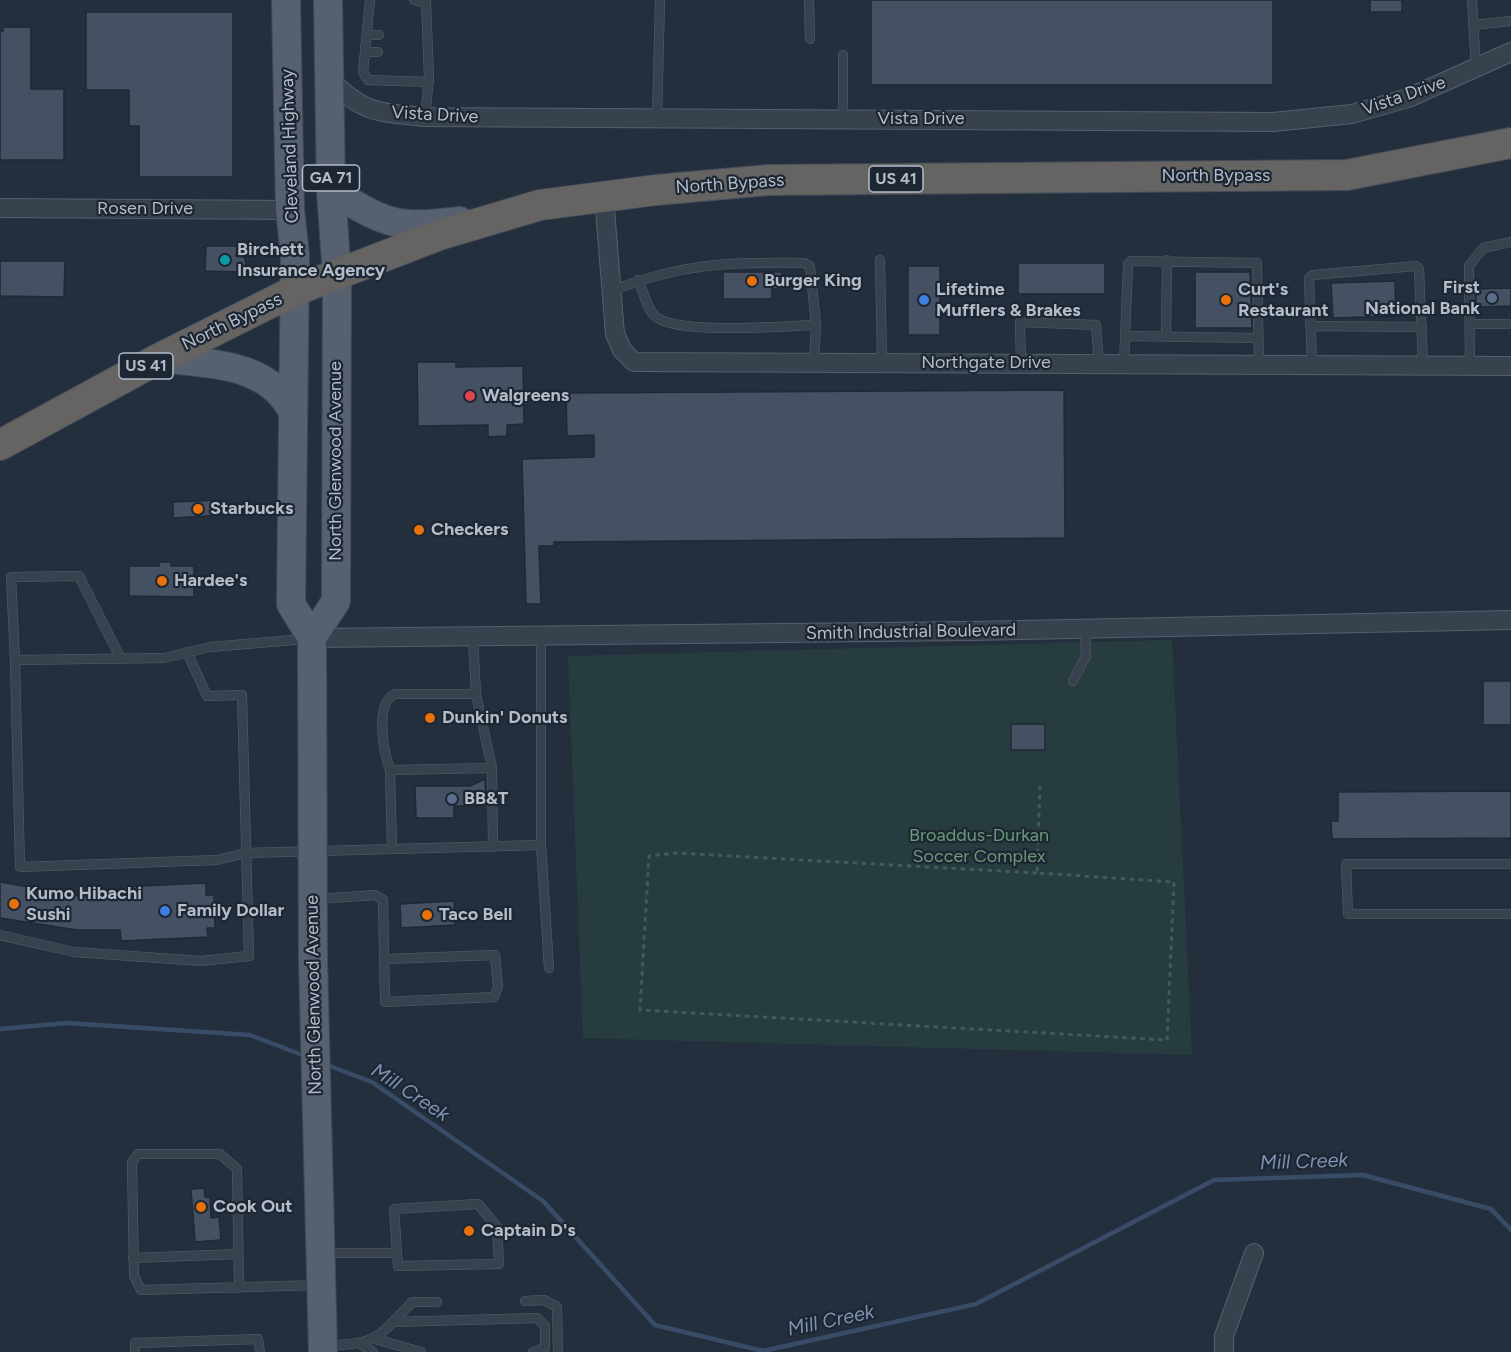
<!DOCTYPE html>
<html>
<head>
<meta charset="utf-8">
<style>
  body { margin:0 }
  canvas { display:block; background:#242f3e }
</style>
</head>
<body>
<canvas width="1511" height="1352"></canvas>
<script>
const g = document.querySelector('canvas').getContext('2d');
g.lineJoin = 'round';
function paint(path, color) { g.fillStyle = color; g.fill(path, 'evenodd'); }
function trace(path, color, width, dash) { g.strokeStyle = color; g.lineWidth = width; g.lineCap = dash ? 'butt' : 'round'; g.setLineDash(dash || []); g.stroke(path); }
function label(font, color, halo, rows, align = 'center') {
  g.font = font + ' Figtree,sans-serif'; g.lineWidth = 4.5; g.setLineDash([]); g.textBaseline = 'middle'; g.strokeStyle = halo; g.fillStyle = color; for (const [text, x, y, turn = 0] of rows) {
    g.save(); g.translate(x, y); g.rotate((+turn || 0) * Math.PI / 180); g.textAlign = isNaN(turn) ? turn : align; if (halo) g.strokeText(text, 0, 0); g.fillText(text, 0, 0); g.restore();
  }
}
paint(new Path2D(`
  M 1172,640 L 1192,1055 L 583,1038 L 568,656 Z`), '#263c3f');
trace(new Path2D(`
  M 0,1029 L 67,1023 L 250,1035 L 305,1056
  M 327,1065 L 372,1082 L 543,1201 L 655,1325 L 763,1351 L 976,1304 L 1214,1180 L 1363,1175 L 1491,1209 L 1511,1230`), '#394c67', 4.5);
const building = new Path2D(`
  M 871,0 L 1273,0 L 1273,85 L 871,85 Z
  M 1370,0 L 1402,0 L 1402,12 L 1370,12 Z
  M 86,12 L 233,12 L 233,177 L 139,177 L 139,126 L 129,126 L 129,90 L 86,90 Z
  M 3,27 L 31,27 L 31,89 L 64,89 L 64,160 L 0,160 L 0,31 L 3,31 Z
  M 206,246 L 237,246 L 236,256 L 244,257 L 246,264 L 242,272 L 205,271 Z
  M 0,261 L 65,261 L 64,297 L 0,296 Z
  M 1018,263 L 1105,263 L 1105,294 L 1018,294 Z
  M 908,266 L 940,266 L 940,335 L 908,335 Z
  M 723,272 L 782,272 L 782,289 L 772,289 L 772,299 L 723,299 Z
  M 1195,272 L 1250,272 L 1252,328 L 1195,328 Z
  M 1395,281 L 1396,316 L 1333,318 L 1331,283 Z
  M 1511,288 L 1511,306 L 1476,307 L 1476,289 Z
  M 417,362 L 456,362 L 456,367 L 523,366 L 524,424 L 507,425 L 507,436 L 488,437 L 488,425 L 418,426 Z
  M 1064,390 L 1065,538 L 554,542 L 554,546 L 539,546 L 541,604 L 526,604 L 522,459 L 594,457 L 594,435 L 567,436 L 566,393 Z
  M 222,500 L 223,515 L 173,518 L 173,502 Z
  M 159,562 L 171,562 L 171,566 L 194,566 L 194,597 L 129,596 L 129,566 L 159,566 Z
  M 1483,681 L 1511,681 L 1511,725 L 1483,725 Z
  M 1011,724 L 1045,724 L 1045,750 L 1011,750 Z
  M 485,779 L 486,801 L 478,806 L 454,806 L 454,818 L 416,818 L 415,786 L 470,786 Z
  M 1511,791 L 1511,838 L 1332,839 L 1331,821 L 1338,821 L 1338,792 Z
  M 0,882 L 82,896 L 121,897 L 121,887 L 206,883 L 206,895 L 214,895 L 215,928 L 207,928 L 208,937 L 121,941 L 120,930 L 77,930 L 0,918 Z
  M 454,901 L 455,925 L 401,928 L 400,904 Z
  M 204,1188 L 205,1197 L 210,1197 L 211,1218 L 219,1217 L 221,1240 L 195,1242 L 191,1189 Z`);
paint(building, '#455162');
trace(building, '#1f2835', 1.5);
const service = new Path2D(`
  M 370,0 L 363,72 L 368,80 L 429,82
  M 414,0 L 426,3
  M 809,0 L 810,39
  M 1472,0 L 1476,69
  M 1473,25 L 1511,21
  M 367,35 L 379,35
  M 365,52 L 378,52
  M 843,55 L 843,118
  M 425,117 L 429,78 L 426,0
  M 657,118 L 660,0
  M 880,260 L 882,363
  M 638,280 C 643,290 647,310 656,317 C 680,335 782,326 816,325
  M 611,291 C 682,263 729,262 804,263 L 810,266 L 816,325 L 814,362
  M 1470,324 L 1511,324
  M 1310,326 L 1422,327
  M 1126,336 L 1257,338
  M 1166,337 L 1167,260
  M 1021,364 L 1020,322 L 1096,325 L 1099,364
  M 1124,364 L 1128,264 L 1131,261 L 1257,263 L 1259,365
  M 1312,365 L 1309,278 L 1313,275 L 1416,266 L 1419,269 L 1423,366
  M 1470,366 L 1469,266 L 1483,248 L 1511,242
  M 473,638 L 476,694 L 492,768 L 493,847
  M 121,659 L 79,576 L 11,577 L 15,660 L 164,658 L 210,647 L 306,639
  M 15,660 L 20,867 L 217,860 L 246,853 L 541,845 L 541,637
  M 1073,681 L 1086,656 L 1085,629
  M 390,770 C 384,753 374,703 395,694 L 476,694
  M 541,845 L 549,968
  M 392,849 L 390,770 L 492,768
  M 1511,864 L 1346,864 L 1348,914 L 1511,914
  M 317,899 L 375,895 L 383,900 L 385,1002 L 494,997 L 498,987 L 495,955 L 385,959
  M 0,935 L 74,952 L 201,961 L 249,956 L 242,695 L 207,696 L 187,652
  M 323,1253 L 397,1253 L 394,1209 L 478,1204 L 497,1227 L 499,1264 L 398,1266 L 397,1253
  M 133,1258 L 238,1254
  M 239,1288 L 237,1169 L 220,1154 L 138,1154 L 132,1162 L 134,1276 L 141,1290 L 319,1285
  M 525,1301 L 544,1300 L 557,1307 L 558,1352
  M 393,1322 L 537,1318 L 545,1326 L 545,1348 L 533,1352
  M 375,1339 L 421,1352
  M 360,1344 L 373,1352
  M 325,1346 C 378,1343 376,1340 412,1302 L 437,1302
  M 135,1352 L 135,1343 L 258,1339 L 260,1352`);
const minor = new Path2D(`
  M 330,80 C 365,114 377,112 425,117 L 1273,122 L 1352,114 L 1408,98 L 1511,52
  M 604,197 L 615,334 L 622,350 L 634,362 L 1511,366
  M 0,208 L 290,210
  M 312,638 L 972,631 L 1511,620
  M 1224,1352 L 1224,1336 L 1254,1253`);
const primary = new Path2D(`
  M 286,0 L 290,210 L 295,255 L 291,604 L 312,638 L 313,960 L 323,1352
  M 331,191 C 388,224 393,229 460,221
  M 160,358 C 209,364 268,362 293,412
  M 312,638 L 336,601 L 337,276 L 331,191 L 328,0`);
const trunk = new Path2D(`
  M 0,445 L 160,358 L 294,291 L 439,235 L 540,205 L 656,190 L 769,180 L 1347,175 L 1511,143`);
trace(service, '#565f6c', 10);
trace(minor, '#565f6c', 20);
trace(primary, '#414a57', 30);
trace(trunk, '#434c59', 32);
trace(new Path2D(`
  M 1037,873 L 677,853 L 649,856 L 640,1010 L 1167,1040 L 1174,882 L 1037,873 L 1040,785`), '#44595c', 3, [4.5, 4.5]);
trace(service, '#38414e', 9);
trace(minor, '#38414e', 18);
trace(primary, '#56606e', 28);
trace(trunk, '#656462', 30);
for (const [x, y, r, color] of [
  [225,260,6,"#0f9aa8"],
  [752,281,6,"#e8710a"],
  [1492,298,6,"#5c6f8a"],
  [924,300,6,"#3f7fe0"],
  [1226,300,6,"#e8710a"],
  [470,396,6,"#e0444e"],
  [198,509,6,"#e8710a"],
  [419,530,6,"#e8710a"],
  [162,581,6,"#e8710a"],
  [430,718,6,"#e8710a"],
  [452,799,6,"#5c6f8a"],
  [14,904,6,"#e8710a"],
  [165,911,6,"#3f7fe0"],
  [427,915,6,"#e8710a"],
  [201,1207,6,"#e8710a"],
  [469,1231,6,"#e8710a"]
]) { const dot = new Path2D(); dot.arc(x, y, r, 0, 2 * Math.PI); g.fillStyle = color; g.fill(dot); trace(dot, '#1d2633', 2); }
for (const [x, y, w] of [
  [331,178,57],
  [896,179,54],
  [146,366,54]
]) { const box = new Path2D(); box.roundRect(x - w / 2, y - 13, w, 26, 4.5); g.fillStyle = '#1d2633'; g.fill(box); trace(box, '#b4bcc9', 1.5); }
label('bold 16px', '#b4bcc9', null, [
  ["GA 71",331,178],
  ["US 41",896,179],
  ["US 41",146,366]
]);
label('18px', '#b4bcc9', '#1d2633', [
  ["Vista Drive",1404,96,-19],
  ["Vista Drive",435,115,3],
  ["Vista Drive",921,119],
  ["Cleveland Highway",290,146,-92],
  ["North Bypass",1216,176],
  ["North Bypass",730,184,-4],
  ["Rosen Drive",145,209],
  ["North Bypass",232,322,-26],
  ["Northgate Drive",986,363],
  ["North Glenwood Avenue",336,461,-90],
  ["Smith Industrial Boulevard",911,632,-1],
  ["North Glenwood Avenue",314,995,-91]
]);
label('bold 18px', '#b4bcc9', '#1d2633', [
  ["Birchett",237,250],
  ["Insurance Agency",237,271],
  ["Burger King",764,281],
  ["First",1480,288,"right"],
  ["National Bank",1480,309,"right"],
  ["Lifetime",936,290],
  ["Mufflers & Brakes",936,311],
  ["Curt's",1238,290],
  ["Restaurant",1238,311],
  ["Walgreens",482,396],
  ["Starbucks",210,509],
  ["Checkers",431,530],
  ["Hardee's",174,581],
  ["Dunkin' Donuts",442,718],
  ["BB&T",464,799],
  ["Kumo Hibachi",26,894],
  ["Sushi",26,915],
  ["Family Dollar",177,911],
  ["Taco Bell",439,915],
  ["Cook Out",213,1207],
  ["Captain D's",481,1231]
], 'left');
label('18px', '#6b9a76', '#1d2633', [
  ["Broaddus-Durkan",979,836],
  ["Soccer Complex",979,857]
]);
label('italic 20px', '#7c92b1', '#1d2633', [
  ["Mill Creek",410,1093,33],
  ["Mill Creek",1304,1162,-2],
  ["Mill Creek",831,1321,-12]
]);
</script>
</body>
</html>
